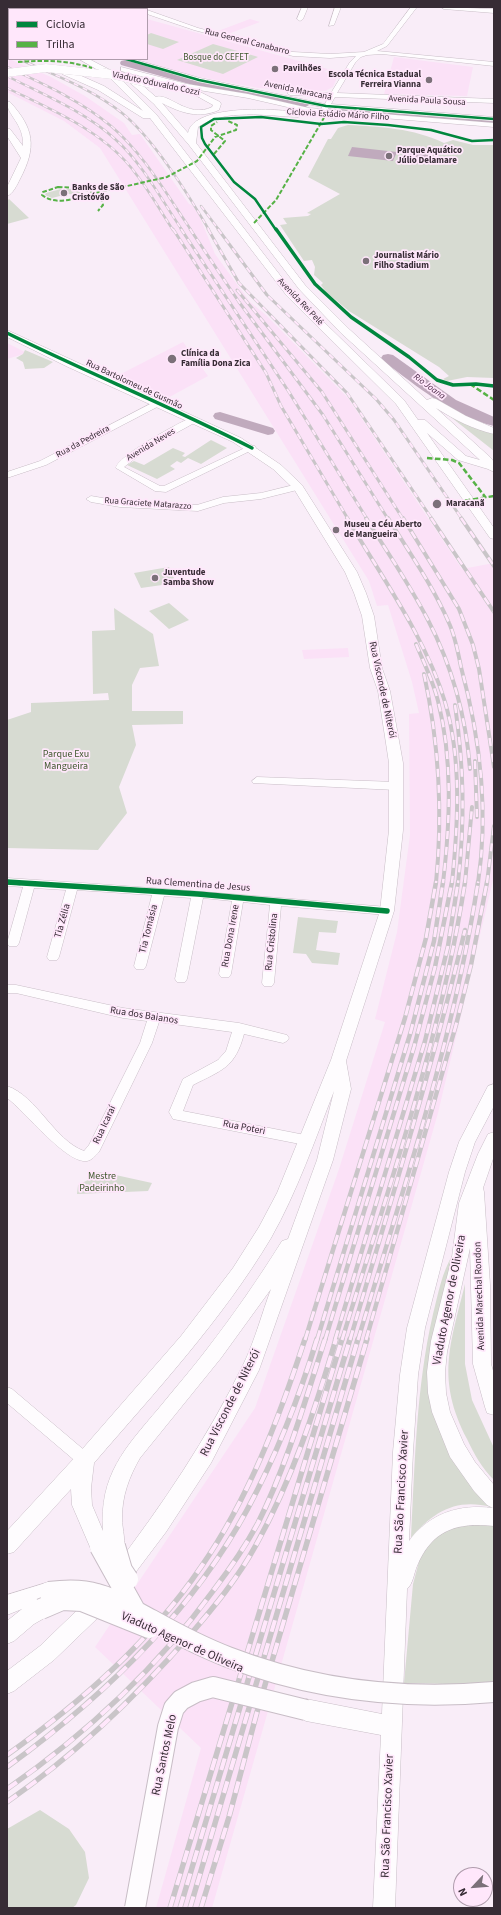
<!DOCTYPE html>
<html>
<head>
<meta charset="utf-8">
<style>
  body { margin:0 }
  #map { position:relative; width:501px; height:1915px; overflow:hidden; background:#f9edf8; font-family:"Source Sans 3",sans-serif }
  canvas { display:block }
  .frame { position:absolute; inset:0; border:8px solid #372c35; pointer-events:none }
  .legend { position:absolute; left:8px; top:8px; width:140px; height:52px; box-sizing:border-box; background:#ffe7fb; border:1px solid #af9cac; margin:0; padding:5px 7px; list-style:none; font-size:12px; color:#372c35 }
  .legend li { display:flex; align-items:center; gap:8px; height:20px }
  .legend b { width:20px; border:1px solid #af9cac }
  .north { position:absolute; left:453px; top:1867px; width:40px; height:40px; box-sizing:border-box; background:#ffe7fb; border:1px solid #af9cac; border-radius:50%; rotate:244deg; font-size:11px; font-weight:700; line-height:16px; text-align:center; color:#372c35 }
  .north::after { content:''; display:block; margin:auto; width:14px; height:18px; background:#7b7079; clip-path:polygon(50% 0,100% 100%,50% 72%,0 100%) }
</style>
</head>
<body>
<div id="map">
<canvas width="501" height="1915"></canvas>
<div class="frame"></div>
<ul class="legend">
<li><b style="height:5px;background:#00873e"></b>Ciclovia</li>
<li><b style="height:5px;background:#56b246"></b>Trilha</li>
</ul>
<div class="north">N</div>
</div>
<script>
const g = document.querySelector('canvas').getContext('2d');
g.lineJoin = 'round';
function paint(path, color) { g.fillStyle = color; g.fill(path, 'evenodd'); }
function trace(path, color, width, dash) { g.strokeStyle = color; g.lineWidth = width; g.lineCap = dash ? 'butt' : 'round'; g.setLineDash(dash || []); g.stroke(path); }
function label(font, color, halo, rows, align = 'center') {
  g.font = font + ' "Source Sans 3",sans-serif'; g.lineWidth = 3.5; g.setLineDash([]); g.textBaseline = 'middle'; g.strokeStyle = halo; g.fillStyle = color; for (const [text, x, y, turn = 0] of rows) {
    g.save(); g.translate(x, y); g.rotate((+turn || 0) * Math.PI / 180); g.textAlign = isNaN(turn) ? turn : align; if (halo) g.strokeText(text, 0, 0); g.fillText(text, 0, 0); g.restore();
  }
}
paint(new Path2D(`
  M 147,19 L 328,69 L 324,72 L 338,75 L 333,87 L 325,91 L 258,88 L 179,73 L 147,64 L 133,59 L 147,59 Z
  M 250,19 L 260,22 L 228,34 L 218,31 Z
  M 394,57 L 473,67 L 467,96 L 384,94 Z
  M 7,58 L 51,77 L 85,96 L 124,123 L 132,135 L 140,134 L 189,204 L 192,205 L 199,215 L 215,254 L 250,302 L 266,315 L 348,398 L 462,569 L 494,563 L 494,876 L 438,1113 L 212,1908 L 156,1908 L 201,1748 L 95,1647 L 255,1408 L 339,1169 L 385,1022 L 375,1019 L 397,932 L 410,835 L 409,714 L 419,713 L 412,682 L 388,605 L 377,606 L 369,581 L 100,148 L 64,121 L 7,92 Z
  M 183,342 L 208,376 L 164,400 L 115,377 Z
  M 7,343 L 27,353 L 7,359 Z
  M 348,648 L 349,657 L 304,659 L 302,650 Z`), '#fbe1f7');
paint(new Path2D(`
  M 151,33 L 179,42 L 163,49 L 147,44 L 147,35 Z
  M 213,44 L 255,56 L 258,57 L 223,74 L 177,60 Z
  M 348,125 C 381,127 413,128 444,143 L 453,140 L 473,145 L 494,145 L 494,378 L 467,377 L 447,381 L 443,379 L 449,376 L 439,367 L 349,311 L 326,292 L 321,285 L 323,283 L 314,275 L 315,267 L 312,260 L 304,261 L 280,225 L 287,224 L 283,218 L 308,216 L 311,214 L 307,213 L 340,194 L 308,177 L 328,139 L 331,139 L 338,128 Z
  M 61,189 L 71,189 L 83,193 L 79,195 L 68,194 L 52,198 L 45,195 L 46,193 Z
  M 9,199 L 29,218 L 7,224 L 7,201 Z
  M 25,350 L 53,362 L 44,368 L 25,369 L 23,362 L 16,358 L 23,354 Z
  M 447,414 L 472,427 L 494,434 L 494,451 Z
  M 211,440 L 227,448 L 201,464 L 188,458 L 181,463 L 177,461 L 170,466 L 175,469 L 157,479 L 127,465 L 134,461 L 144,465 L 173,448 L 185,453 L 182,456 L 185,457 Z
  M 169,567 L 176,583 L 141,588 L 134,573 Z
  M 169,603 L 189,620 L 169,629 L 149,611 Z
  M 114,608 L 153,634 L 159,666 L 140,668 L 132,685 L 132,711 L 183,711 L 183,724 L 132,725 L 136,745 L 119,787 L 127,813 L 98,850 L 7,848 L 7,720 L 31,712 L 31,703 L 109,700 L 108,693 L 93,694 L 92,631 L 115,630 Z
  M 298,917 L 338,921 L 336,933 L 319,932 L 316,950 L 340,953 L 338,965 L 312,963 L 306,954 L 293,953 Z
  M 102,1172 L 152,1183 L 148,1191 L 77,1194 L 78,1185 L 92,1178 L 92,1173 Z
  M 453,1254 L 432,1338 L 429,1358 L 428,1382 L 471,1485 L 491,1507 C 456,1498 433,1512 411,1538 C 415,1463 416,1388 433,1314 C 438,1294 442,1272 453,1254 Z
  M 465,1284 L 465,1364 L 472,1400 L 494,1448 L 494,1480 C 482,1468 474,1454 467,1439 C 436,1379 450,1345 465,1284 Z
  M 474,1522 L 494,1524 L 494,1682 L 488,1685 L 404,1683 L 413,1584 L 421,1554 L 433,1539 L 450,1528 Z
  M 40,1810 L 69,1829 L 85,1852 L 89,1878 L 76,1905 L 72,1908 L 7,1908 L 7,1829 Z`), '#d7dbd2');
paint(new Path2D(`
  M 352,147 L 397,152 L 393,161 L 348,156 Z
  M 407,153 L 429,155 L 425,164 L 402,162 Z`), '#c0aabd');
paint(new Path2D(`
  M 125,60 L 201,81 L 249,89 L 308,103 L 309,105 L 304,108 L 249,95 L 200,87 L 121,65 L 120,63 L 121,61 Z
  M 344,108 L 494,119 L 494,125 L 340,113 L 339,111 L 340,109 Z
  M 388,354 L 393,355 L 456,400 L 494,417 L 494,426 C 452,416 417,386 383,361 L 381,358 L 383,355 Z
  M 220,412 L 273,428 L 275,431 L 273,434 L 268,435 L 215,419 L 213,416 L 215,413 Z`), '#c0aabd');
const minor = new Path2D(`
  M 7,7 L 46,7 L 43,9 L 7,10 Z
  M 302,7 L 308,7 L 303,19 L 300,21 L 297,19 Z
  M 335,7 L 341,7 L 334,25 L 329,26 Z
  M 411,7 L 417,7 L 387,46 L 377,51 L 494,62 L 494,66 L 382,54 L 367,55 L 361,57 L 355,63 L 337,93 L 494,99 L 494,103 L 335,97 L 331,104 L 494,117 L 494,121 L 328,108 L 329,113 L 337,117 L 334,119 L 324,115 L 321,110 L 322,107 L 199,82 L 123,59 L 133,59 L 200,78 L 325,104 L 329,96 L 290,95 L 287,93 L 290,91 L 331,93 L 350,62 L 356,56 L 330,58 L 293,56 L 194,30 L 147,14 L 147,10 L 198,28 L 266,46 L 293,52 L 330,54 L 364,52 L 383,44 Z
  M 441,7 L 494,9 L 494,13 L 444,9 Z
  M 156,401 L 159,402 L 159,406 L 46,465 L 7,478 L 7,472 L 40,461 Z
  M 193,417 L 197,420 L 196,422 L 147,449 L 124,467 L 160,486 L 164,486 L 249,446 L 255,446 L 256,448 L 166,492 L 155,491 L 116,468 C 116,457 181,421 193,417 Z
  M 298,484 L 301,485 L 301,489 L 261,499 L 224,503 L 198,511 L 120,507 L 91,502 L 86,499 L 91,496 L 120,501 L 197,505 L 223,497 L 261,493 Z
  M 257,777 L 396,782 L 401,786 L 396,790 L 253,783 L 252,781 Z
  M 7,878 C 134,886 260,896 387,907 L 391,908 L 393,911 L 391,914 L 387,915 L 281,906 L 274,983 L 272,986 L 264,986 L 262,983 L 270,905 L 243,902 L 231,974 L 229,977 L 221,977 L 219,974 L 232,901 L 203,898 L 187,979 L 185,982 L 177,982 L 175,979 L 191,898 L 164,896 L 146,966 L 144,969 L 136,969 L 134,966 L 152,895 L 77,890 L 59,957 L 57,960 L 49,960 L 47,957 L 66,890 L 34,888 L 19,943 L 17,946 L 9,946 L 7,943 L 23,887 L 7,886 Z
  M 7,985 L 16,985 L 123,1008 L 239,1023 L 287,1035 L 289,1038 L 287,1041 L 283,1043 L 244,1034 C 235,1068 222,1070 193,1085 L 183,1111 L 305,1135 L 310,1136 L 312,1140 L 310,1144 L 305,1145 L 173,1119 L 169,1112 L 183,1079 L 218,1060 L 226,1051 L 232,1032 L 159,1022 L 152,1043 L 99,1152 C 95,1156 92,1160 87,1161 C 66,1164 25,1111 7,1098 L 7,1086 C 37,1096 54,1140 84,1151 L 89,1145 L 140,1043 L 147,1021 L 123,1018 L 16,993 L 7,993 Z
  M 7,1387 L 12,1389 L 90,1455 L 93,1460 L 90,1465 L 85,1467 L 80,1465 L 7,1403 Z`);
const major = new Path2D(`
  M 7,9 L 9,9 L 9,15 L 7,15 Z
  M 7,33 L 9,33 L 9,38 L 7,38 Z
  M 23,59 L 32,59 L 26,62 L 23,62 Z
  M 79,59 L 89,59 L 114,72 L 156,114 L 293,292 L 404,400 L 418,420 L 425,420 L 466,456 L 480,460 L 341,333 L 299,289 L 189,145 L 154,104 L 120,74 L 127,72 L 156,97 C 168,92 188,119 212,107 L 213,105 L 195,95 L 195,91 L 198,91 L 220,102 L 221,104 L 219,110 C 199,119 181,113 162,103 L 188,133 C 193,104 278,108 301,113 L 302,115 L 298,117 C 267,116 225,108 198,127 L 196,143 L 305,285 L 349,329 L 427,400 L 432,398 L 436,399 L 466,416 L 494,428 L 494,434 C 473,429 455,420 436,408 L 491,458 L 494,462 L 494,472 L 488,469 L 458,460 L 427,433 L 494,528 L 494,539 L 490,538 L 396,404 L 287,296 L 150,118 L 143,118 L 98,90 L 62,74 L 62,70 L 68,70 L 104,86 L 143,111 L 108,76 Z
  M 121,67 L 187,84 L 248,94 L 309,108 L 494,123 L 494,127 L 309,112 L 248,98 L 186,88 L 121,71 Z
  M 7,102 L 10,102 C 34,128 37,147 20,179 C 17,185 13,194 7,196 L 7,187 L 21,158 L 7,136 L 7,129 L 10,129 L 23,146 C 24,123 7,116 7,102 Z
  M 7,330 L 241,438 L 281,465 L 302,485 L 357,572 L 366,593 L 374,616 L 382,668 L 390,691 L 403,763 L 403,830 L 394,911 L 346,1061 L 351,1089 L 333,1160 L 259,1370 L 211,1463 L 166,1532 L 126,1585 L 119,1588 L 112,1585 L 109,1578 L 112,1571 C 163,1504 207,1439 244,1363 C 255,1340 262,1313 271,1289 L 221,1358 L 140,1458 C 129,1477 122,1496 122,1518 C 122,1530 127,1542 122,1553 L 115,1555 L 108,1552 L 100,1556 L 93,1554 L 72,1505 L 71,1489 L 14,1552 L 7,1554 L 7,1531 L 78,1454 L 181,1336 L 233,1268 L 259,1227 L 277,1193 L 331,1060 L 380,911 L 389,830 L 389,763 L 378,691 L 370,668 L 362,616 L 354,593 L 345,572 L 294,489 L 273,469 L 233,442 L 68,367 L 7,337 ZM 334,1091 L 317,1160 L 288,1239 L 282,1241 C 259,1278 234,1314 207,1349 C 192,1369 175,1388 159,1408 C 125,1448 99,1475 103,1531 L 92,1505 L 91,1488 L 94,1463 C 156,1391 222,1320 271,1238 C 297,1192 315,1140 334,1091 Z
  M 494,1084 L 494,1106 L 475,1142 L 465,1172 L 425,1328 L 418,1375 L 413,1452 L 409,1541 C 430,1513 459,1504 493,1508 L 487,1505 L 474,1491 L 450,1457 L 432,1412 L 428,1393 L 427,1372 L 431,1341 L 452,1257 L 459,1203 L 478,1154 L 488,1134 L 494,1132 L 494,1156 L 483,1188 L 484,1192 L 490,1285 L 491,1364 L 494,1374 L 494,1415 L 487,1413 L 485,1407 L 473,1364 L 470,1248 L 447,1352 L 445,1372 L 446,1393 L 450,1412 L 464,1444 L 475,1462 L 494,1485 L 494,1526 C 457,1522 432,1530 417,1566 C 414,1573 413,1584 407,1589 L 395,1908 L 373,1908 L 381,1735 L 306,1721 L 299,1717 L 295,1710 L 299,1703 L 306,1699 L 382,1714 L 393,1452 L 400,1375 L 407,1328 L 449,1172 L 459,1142 L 488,1086 Z
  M 49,1582 L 56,1585 L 59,1592 L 56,1599 L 48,1602 L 51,1609 L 48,1616 L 34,1624 L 14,1641 L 7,1644 L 7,1621 L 22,1609 L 7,1615 L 7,1595 Z
  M 102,1590 L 109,1593 L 112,1600 L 109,1607 L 54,1660 L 14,1691 L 7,1694 L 7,1671 L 40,1646 L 95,1593 Z`);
trace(minor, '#c8bdc6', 1);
trace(major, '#c8bdc6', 1);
paint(minor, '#fefcfe');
paint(major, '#fefcfe');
const railFar4 = new Path2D(`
  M 7,54 L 9,55
  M 19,59 C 54,75 91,88 122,113 C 154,139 188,194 209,230
  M 7,67 C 43,84 80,100 111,126 C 144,154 167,195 191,230
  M 7,76 C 44,95 84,111 115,139 C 143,164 161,199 182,230
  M 7,88 C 52,110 106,132 136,174 C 150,192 161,212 173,230
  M 201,206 L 219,230`);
const railFar3 = new Path2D(`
  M 173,229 L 266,373 L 281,406 L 348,519
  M 181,229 L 289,392 L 367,519
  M 190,229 L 239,302 L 323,415 L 388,519
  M 208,229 L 239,283 L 347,393 L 432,519
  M 218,229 L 267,295 L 376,399 L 394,420 L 462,519
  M 237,290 L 322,392 L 403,519`);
const railFar2 = new Path2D(`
  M 347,518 C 381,576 426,638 445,702 C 462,760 458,824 452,883
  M 366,518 C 387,552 410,585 428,620 C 452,666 466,717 470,769
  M 388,518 C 409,552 433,586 449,623 C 455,636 458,652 461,667 C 480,737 489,810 478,883
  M 403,518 L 459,609 L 473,645 L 479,669 L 494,767
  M 431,518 L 494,612
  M 461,518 L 494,566
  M 416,644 C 424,663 433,681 438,701 C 453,760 450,823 443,883
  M 424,674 C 439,743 443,812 436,883
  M 455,705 C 464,768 465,820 458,883
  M 475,761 L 477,817
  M 465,883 L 472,807
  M 487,883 L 494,826`);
const railFar1 = new Path2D(`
  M 305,1340 L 405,1018 L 426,938 L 436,882
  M 317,1340 L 411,1031 L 434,941 L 443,882
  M 325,1340 L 414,1047 L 435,967 L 452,882
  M 335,1340 L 425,1041 L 448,946 L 458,882
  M 342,1340 C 388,1189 441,1038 465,882
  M 350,1340 C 390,1204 432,1068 465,930
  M 358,1340 C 403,1189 454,1038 478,882
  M 366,1340 L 456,1025 L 471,965 L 487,882`);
const rail = new Path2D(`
  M 7,1755 C 81,1702 150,1642 201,1567 C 249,1498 279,1418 305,1339
  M 7,1767 C 102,1698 190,1615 247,1510 C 276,1456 299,1398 317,1339
  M 7,1789 C 86,1734 156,1669 213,1591 C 229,1570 245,1547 258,1523 C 287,1465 305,1401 325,1339
  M 7,1802 C 76,1754 135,1698 190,1635 C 214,1607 238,1578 256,1545 C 292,1480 315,1410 336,1339
  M 170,1908 L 342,1339
  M 180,1908 L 350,1339
  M 190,1908 L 358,1339
  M 201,1908 L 229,1817 L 257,1712 L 367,1339`);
trace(railFar4, '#c9c5c8', 2.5);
trace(railFar3, '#c9c5c8', 3);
trace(railFar2, '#c9c5c8', 4);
trace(railFar1, '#c9c5c8', 4.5);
trace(rail, '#c9c5c8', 5.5);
trace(railFar4, '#ffe7fb', 1.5, [5]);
trace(railFar3, '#ffe7fb', 2, [6]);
trace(railFar2, '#ffe7fb', 2.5, [8]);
trace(railFar1, '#ffe7fb', 3, [10]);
trace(rail, '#ffe7fb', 4, [12]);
const majorBridgeFar1 = new Path2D(`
  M 102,72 L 151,84
  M 7,73 L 46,68 L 112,75`);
const majorBridge = new Path2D(`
  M 115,1546 L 122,1570 L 128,1579
  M 100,1547 L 135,1610
  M 49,1592 C 65,1590 81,1589 97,1594 C 117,1599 134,1611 152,1620 C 177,1634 202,1647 228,1657 C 313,1690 404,1700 494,1692
  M 41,1609 L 62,1600 L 82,1601 L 149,1628
  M 135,1908 L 168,1727 L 174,1708 L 181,1700 L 196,1692 L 213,1687 L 306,1710`);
trace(majorBridgeFar1, '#c8bdc6', 8, []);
trace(majorBridge, '#c8bdc6', 22, []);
trace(majorBridgeFar1, '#fefcfe', 8);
trace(majorBridge, '#fefcfe', 20);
trace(new Path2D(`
  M 18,62 C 44,60 67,60 92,68
  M 214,154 L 225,141 L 211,130 L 211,126 L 217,122
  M 58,187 L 78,188 L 96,193 C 79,197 57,207 42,195 L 43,192 Z
  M 96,193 L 101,198 L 103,205 L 98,211
  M 96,193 L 167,177 L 197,161 L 215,137 L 236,130 L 237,125 L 228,121
  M 254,223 L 276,200 L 325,116`), '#56b246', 2, [4.5, 2]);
trace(new Path2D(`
  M 470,384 L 494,400
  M 427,458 L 452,460 L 459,463 L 486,498
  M 457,502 L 494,496`), '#56b246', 2.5, [5.5, 2.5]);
trace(new Path2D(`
  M 126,59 L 199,80 L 326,106 L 494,119
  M 276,230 L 255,199 L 234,182 L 205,144 L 202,138 L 201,127 L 214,119 L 261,117 L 321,124 L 344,122 L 388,125 L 431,130 L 472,141 L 494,140`), '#00873e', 2.5);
trace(new Path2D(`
  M 276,229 L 315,284 L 351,317 L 409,357 L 437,380 L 453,385 L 476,384 L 494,386
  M 7,333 C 88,373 172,407 252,448`), '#00873e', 3.5);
trace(new Path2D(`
  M 7,882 L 20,883`), '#00873e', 4.5);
trace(new Path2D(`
  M 7,882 L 198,894 L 387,911`), '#00873e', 5.5);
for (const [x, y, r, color] of [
  [275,69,4,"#7b7079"],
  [429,80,4,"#7b7079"],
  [389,156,4,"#7b7079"],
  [64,193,4,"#7b7079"],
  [366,261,4,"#7b7079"],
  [172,359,5,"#7b7079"],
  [437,504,5,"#7b7079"],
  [336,530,4,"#7b7079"],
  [155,578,4,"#7b7079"]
]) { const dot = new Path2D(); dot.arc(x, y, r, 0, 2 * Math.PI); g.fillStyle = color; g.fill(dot); trace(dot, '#ffe7fb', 1.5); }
label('9px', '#372c35', '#ffe7fb', [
  ["Rua General Canabarro",247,42,14],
  ["Viaduto Oduvaldo Cozzi",156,84,12],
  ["Avenida Maracanã",298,91,12],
  ["Avenida Paula Sousa",427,101,3],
  ["Ciclovia Estádio Mário Filho",338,115,3],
  ["Avenida Rei Pelé",300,302,46],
  ["Rua Bartolomeu de Gusmão",134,385,25],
  ["Rua da Pedreira",83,442,-28],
  ["Avenida Neves",151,445,-31],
  ["Rua Graciete Matarazzo",148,504,4]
]);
label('9px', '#3e572c', '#ffe7fb', [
  ["Bosque do CEFET",216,58]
]);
label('bold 9px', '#372c35', '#ffe7fb', [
  ["Pavilhões",283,69],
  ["Escola Técnica Estadual",421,75,"right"],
  ["Ferreira Vianna",421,85,"right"],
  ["Parque Aquático",397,151],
  ["Júlio Delamare",397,161],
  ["Banks de São",72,188],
  ["Cristóvão",72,198],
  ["Journalist Mário",374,256],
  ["Filho Stadium",374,266],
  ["Clínica da",181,354],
  ["Família Dona Zica",181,364],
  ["Maracanã",446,504],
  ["Museu a Céu Aberto",344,525],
  ["de Mangueira",344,535],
  ["Juventude",163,573],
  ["Samba Show",163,583]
], 'left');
label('italic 9px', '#431f3f', '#ffe7fb', [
  ["Rio Joana",429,387,36]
]);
label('10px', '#372c35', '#ffe7fb', [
  ["Rua Visconde de Niterói",382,690,78],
  ["Rua Clementina de Jesus",198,885,4],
  ["Tia Zélia",63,921,-74],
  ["Tia Tomásia",149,929,-76],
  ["Rua Dona Irene",231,936,-80],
  ["Rua Cristolina",272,942,-84],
  ["Rua dos Baianos",144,1016,9],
  ["Rua Icaraí",105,1125,-65],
  ["Rua Poteri",244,1128,11],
  ["Avenida Marechal Rondon",480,1296,-92]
]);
label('10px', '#3e572c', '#ffe7fb', [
  ["Parque Exu",66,755],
  ["Mangueira",66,767],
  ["Mestre",102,1177],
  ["Padeirinho",102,1189]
]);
label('12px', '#372c35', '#ffe7fb', [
  ["Viaduto Agenor de Oliveira",450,1300,-79],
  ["Rua Visconde de Niterói",231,1403,-63],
  ["Rua São Francisco Xavier",402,1492,-87],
  ["Viaduto Agenor de Oliveira",182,1643,24],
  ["Rua Santos Melo",165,1755,-78],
  ["Rua São Francisco Xavier",388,1816,-88]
]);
</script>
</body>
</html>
